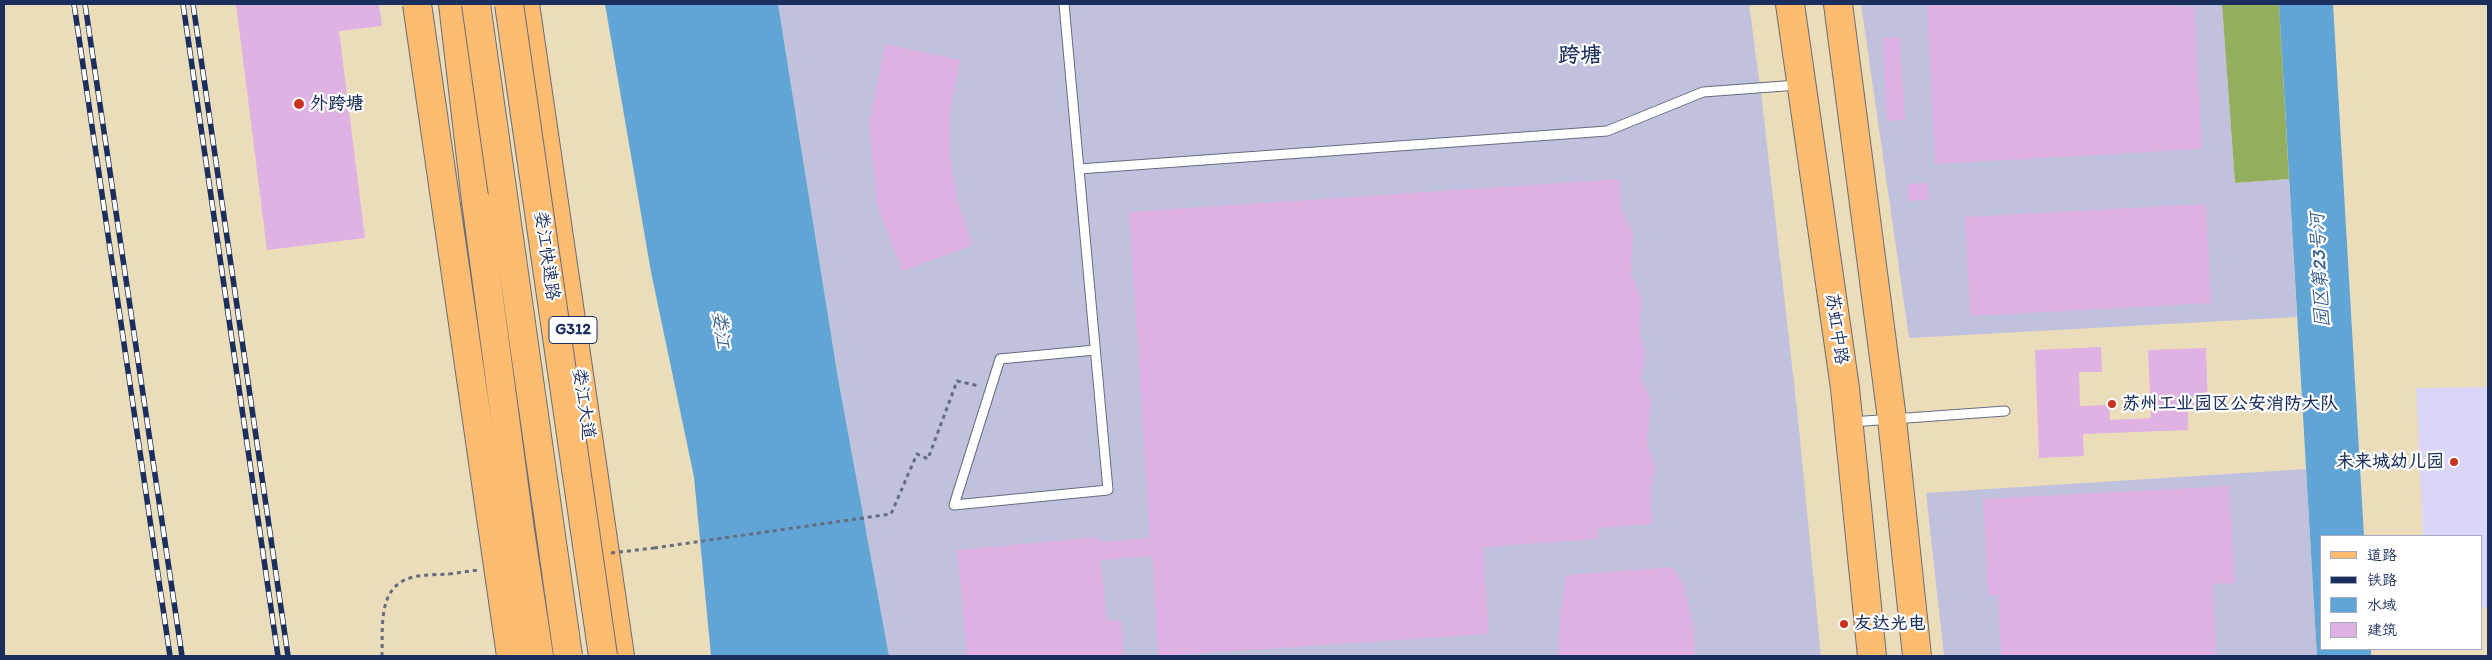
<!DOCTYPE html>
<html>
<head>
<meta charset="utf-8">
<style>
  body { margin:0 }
  #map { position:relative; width:2492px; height:660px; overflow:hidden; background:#ecddba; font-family:Itim,"LXGW WenKai TC",sans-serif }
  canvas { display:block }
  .frame { position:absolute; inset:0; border:5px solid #1b2f5e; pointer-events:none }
  .legend { position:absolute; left:2320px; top:535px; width:162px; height:115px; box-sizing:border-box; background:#fff; border:1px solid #a4acbf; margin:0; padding:6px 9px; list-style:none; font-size:15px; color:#1b2f5e }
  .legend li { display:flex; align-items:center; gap:10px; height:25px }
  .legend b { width:25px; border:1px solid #a4acbf }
</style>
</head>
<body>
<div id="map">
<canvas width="2492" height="660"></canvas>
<div class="frame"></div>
<ul class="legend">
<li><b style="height:6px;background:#febc70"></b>道路</li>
<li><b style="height:6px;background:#1b2f5e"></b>铁路</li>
<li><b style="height:14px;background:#60a5d5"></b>水域</li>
<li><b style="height:14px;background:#dfb2e3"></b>建筑</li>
</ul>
</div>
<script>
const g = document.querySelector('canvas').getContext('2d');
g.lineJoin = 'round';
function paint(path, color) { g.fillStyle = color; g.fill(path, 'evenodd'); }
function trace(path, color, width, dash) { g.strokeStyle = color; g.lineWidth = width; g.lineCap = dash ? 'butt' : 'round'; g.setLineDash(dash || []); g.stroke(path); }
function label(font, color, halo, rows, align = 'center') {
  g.font = font + ' Itim,"LXGW WenKai TC",sans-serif'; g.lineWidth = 4.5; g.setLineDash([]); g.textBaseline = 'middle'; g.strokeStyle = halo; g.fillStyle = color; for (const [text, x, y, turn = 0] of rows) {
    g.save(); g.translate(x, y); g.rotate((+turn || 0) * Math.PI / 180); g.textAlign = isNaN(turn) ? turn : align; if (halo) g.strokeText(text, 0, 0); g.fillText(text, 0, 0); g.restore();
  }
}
paint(new Path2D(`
  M 2488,387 L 2488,607 L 2481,608 L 2481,536 L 2423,536 L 2416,388 Z`), '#dad6f7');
paint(new Path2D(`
  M 778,4 L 1749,4 L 1762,101 L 1798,418 L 1821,656 L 889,656 L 838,378 Z
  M 1861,4 L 2222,4 L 2235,183 L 2289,179 L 2297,317 L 1909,338 Z
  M 2306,469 L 2317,656 L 1944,656 L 1926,493 Z`), '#c0c2dd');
paint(new Path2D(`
  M 2222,4 L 2279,4 L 2289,179 L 2235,183 Z`), '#94ae60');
paint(new Path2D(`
  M 605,4 L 778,4 L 838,378 L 889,656 L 711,656 L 694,477 L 651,272 Z
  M 2279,4 L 2333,4 L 2364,536 L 2321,536 L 2321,649 L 2371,649 L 2371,656 L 2317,656 Z`), '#60a5d5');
paint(new Path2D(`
  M 236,4 L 379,4 L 382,26 L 339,31 L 365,238 L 267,250 Z
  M 1927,4 L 2176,4 L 2176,7 L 2194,6 L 2202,149 L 1935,164 Z
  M 1900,37 L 1905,120 L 1887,121 L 1883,38 Z
  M 885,44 L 960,60 L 950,110 L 950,157 L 958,203 L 973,245 L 902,271 L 877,204 L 869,125 Z
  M 1619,179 L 1621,207 L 1633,234 L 1631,274 L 1642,300 L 1639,330 L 1645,352 L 1641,379 L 1651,401 L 1647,443 L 1655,468 L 1650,493 L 1652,524 L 1598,528 L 1598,539 L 1483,547 L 1489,634 L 1158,656 L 1152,556 L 1101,560 L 1107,621 L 1121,620 L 1124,656 L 967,656 L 957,550 L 1099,537 L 1100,542 L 1150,538 L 1129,212 Z
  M 1928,183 L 1929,200 L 1908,201 L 1907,184 Z
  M 2206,204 L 2211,303 L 1970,316 L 1965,217 Z
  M 2101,347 L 2102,372 L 2079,372 L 2080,406 L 2109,405 L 2110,420 L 2151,418 L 2148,350 L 2206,348 L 2208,407 L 2188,407 L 2188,430 L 2083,434 L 2084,456 L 2039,458 L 2035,350 Z
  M 2229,486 L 2235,583 L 2213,584 L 2216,656 L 2001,656 L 1998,595 L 1988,596 L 1983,499 Z
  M 1673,567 L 1683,584 L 1689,606 L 1694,630 L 1695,656 L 1558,656 L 1560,617 L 1566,575 Z`), '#dfb2e3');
const lane = new Path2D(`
  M 1064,4 L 1108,490 L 954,505 L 1000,359 L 1095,350
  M 1079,169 L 1607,131 L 1703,92 L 1798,85
  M 1851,422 L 2005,411`);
const primary = new Path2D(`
  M 525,4 L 620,656
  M 1790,4 L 1845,388 L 1872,656
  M 1838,4 L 1892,419 L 1917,656
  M 501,285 L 529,480
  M 538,542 L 553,656`);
const highway = new Path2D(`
  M 453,4 L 476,201`);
trace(lane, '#646c7e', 11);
trace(primary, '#646c7e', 30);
trace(highway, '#646c7e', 30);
trace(new Path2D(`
  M 654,548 L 891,514 L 917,454 L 928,459 L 957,381 L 979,386
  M 382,656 C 383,629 377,588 410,578 C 422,574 437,575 449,574`), '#646c7e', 3, [4, 4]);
trace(lane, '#fff', 9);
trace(primary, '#febc70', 28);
trace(highway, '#febc70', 28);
const rail = new Path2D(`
  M 74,4 L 170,656
  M 85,4 L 182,656
  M 183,4 L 278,656
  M 193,4 L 288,656`);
trace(rail, '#1b2f5e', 5.5);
trace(rail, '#fff', 4, [11]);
const highwayBridge = new Path2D(`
  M 417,4 L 511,656
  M 476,4 L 568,656
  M 509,4 L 603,656
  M 476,201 L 520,530 L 539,656`);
trace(highwayBridge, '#646c7e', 30, []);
trace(new Path2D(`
  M 611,553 L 654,548
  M 449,574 L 478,570`), '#646c7e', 3, [4, 4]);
trace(highwayBridge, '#febc70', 28);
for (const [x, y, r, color] of [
  [299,104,6,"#c8321e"],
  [2112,404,5,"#c8321e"],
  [2454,462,5,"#c8321e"],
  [1844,624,5,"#c8321e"]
]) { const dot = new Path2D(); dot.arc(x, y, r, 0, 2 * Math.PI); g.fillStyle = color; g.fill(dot); trace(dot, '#fff', 2); }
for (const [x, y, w] of [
  [573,330,48]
]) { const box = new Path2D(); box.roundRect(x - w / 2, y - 13.5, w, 27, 4); g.fillStyle = '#fff'; g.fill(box); trace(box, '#1b2f5e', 1); }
label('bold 16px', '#1b2f5e', null, [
  ["G312",573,330]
]);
label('bold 18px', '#1b2f5e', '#fff', [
  ["外跨塘",310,104],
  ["苏州工业园区公安消防大队",2122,404],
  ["未来城幼儿园",2444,462,"right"],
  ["友达光电",1854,624]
], 'left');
label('18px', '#1b2f5e', '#fff', [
  ["娄江快速路",546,256,82],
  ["苏虹中路",1836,329,82],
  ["娄江大道",583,404,82]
]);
label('italic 19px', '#375e8e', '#fff', [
  ["园区第23号河",2321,270,-93],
  ["娄江",720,330,83]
]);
label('bold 22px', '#1b2f5e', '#fff', [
  ["跨塘",1580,56]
]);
</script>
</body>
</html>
